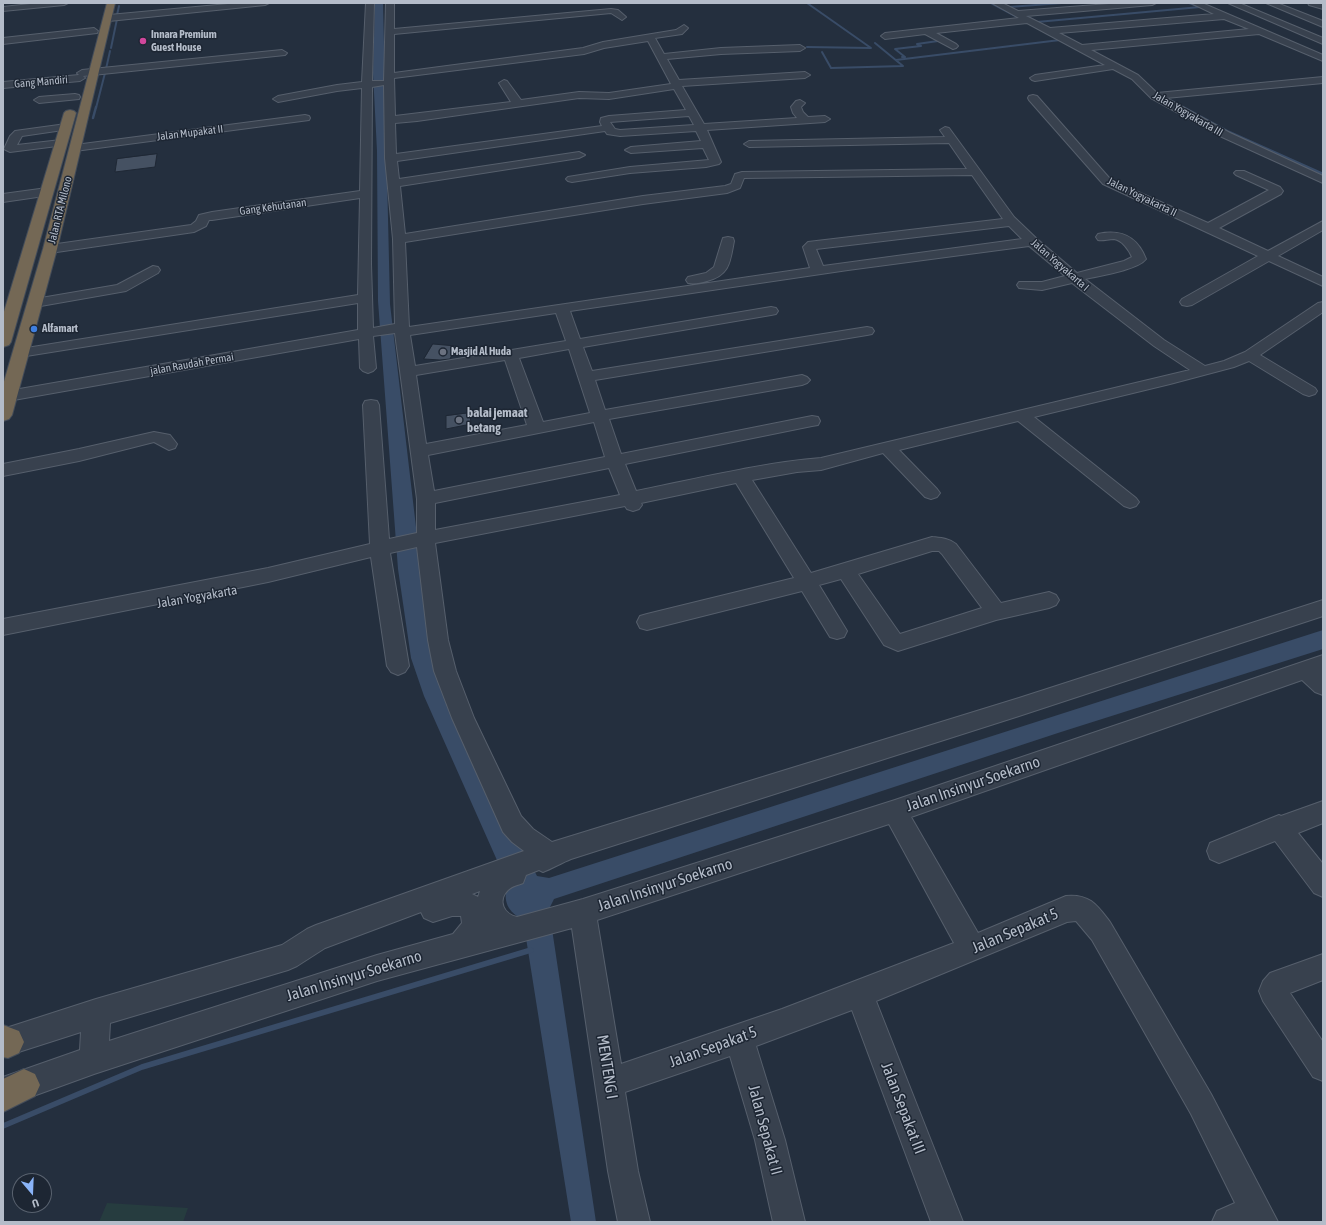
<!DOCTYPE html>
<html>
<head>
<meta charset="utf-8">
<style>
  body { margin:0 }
  #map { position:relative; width:1326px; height:1225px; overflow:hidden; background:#242f3e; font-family:"Asap Condensed",sans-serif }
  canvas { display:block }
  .frame { position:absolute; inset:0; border:4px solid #b4bcc9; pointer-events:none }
  .north { position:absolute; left:12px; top:1173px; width:40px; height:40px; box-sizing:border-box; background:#1d2633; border:1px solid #59626f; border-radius:50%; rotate:161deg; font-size:11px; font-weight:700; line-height:16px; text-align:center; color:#b4bcc9 }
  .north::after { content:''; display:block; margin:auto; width:14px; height:18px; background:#8ab4f8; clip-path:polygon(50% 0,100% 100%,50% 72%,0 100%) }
</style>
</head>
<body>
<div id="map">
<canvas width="1326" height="1225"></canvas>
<div class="frame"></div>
<div class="north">U</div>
</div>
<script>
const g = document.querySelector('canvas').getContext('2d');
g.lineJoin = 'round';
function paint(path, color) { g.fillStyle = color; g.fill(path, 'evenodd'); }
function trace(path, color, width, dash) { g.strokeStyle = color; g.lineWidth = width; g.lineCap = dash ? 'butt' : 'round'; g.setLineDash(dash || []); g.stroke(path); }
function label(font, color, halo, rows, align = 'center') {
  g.font = font + ' "Asap Condensed",sans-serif'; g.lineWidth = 3; g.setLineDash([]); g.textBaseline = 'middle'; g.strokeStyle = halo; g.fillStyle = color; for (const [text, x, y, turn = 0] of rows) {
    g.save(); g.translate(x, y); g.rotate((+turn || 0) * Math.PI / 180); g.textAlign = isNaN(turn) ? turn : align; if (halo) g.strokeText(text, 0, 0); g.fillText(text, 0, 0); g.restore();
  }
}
paint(new Path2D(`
  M 107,1203 L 188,1208 L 183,1222 L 99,1222 Z`), '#263c3f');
paint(new Path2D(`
  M 375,3 L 383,3 L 390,304 L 431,656 L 443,692 L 537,876 L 549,878 L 1323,630 L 1323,649 L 1061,732 L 554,899 L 549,909 L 596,1222 L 571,1222 L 523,919 C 508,913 502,900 508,885 L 424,696 L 411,658 L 398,569 L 378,301 L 377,151 L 373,73 Z`), '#394c67');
trace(new Path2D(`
  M 807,3 L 871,48 L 807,47
  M 991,3 L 1021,19
  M 1009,7 L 1062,3
  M 117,15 L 119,6
  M 1025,15 L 1037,22 L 1200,7 L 1189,3
  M 111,48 L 117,19
  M 822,52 L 831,68 L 903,66 L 875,43
  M 902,57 L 905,57 L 895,49 L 921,46 L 917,44 L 938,41
  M 896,60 L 1060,40
  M 106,69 L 110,51
  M 1167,98 L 1184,108
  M 96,108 L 105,73`), '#394c67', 2);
trace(new Path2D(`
  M 1183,107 L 1229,132 L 1323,174
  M 93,118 L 96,107`), '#394c67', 2.5);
trace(new Path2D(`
  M 3,1126 L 142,1067 L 531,950`), '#394c67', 5.5);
const building = new Path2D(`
  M 157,154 L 155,167 L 115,172 L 117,159 Z
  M 433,344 L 456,346 L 450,359 L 440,360 L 424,359 Z
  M 470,413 L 471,424 L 446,429 L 446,416 Z`);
paint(building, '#455162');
trace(building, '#1f2835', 1);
const minor = new Path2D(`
  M 39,3 L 68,3 L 64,5 L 3,11 L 3,7 Z
  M 239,3 L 269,3 L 265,5 L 109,21 L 105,18 L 109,15 Z
  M 366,3 L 374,3 L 372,81 L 384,81 L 386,3 L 394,3 L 394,29 L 611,9 L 618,10 L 626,17 L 622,20 L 611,13 L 394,34 L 394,73 L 583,48 L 603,42 L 676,30 L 684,25 L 688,28 L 682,34 L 655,38 L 664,54 L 721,48 L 800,45 L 805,48 L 800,51 L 721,54 L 667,59 L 679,80 L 805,72 L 810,75 L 805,78 L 682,86 L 704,124 L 797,118 L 793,113 L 791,107 L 796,101 L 800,100 L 805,103 L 801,107 L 803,112 L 808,117 L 825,116 L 830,119 L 825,122 L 707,130 L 721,162 L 719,164 L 706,167 L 630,173 L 572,182 L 568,181 L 566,179 L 568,177 L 630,167 L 709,160 L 703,148 L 631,153 L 625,150 L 631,147 L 701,141 L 696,131 L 620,136 L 607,134 L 605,131 L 397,161 L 399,179 L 579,152 L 585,155 L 579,158 L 400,186 L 405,234 L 643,196 L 725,186 L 731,184 L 735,174 L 742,172 L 967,169 L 949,143 L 749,147 L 744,144 L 749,141 L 945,137 L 940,130 L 945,127 L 949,128 L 1014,217 L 1037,239 L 1077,273 L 1124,261 L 1132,257 C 1129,250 1122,240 1114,239 C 1108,239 1103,241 1098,240 L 1096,237 L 1098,234 C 1121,229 1137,236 1146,259 C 1138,270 1098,276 1085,279 L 1164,340 L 1205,366 L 1224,361 L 1245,352 L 1318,303 L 1323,302 L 1323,312 L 1260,355 L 1315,388 L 1317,391 L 1315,394 L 1309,396 L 1303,394 L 1249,361 L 1234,367 L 1170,384 L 1034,417 L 1136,498 L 1139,502 L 1136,506 L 1130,508 L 1124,506 L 1018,421 L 899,450 L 937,489 L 940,493 L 937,497 L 931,499 L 925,497 L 883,453 L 821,470 L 797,472 L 752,480 L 811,573 L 932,537 C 941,538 948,538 956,544 L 1001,603 L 1049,592 L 1056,595 L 1059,600 L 1056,605 L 1049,608 L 996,620 L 898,651 L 884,645 L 841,579 L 819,585 L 847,631 L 844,637 L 837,639 L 830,637 L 802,591 L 647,630 L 640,628 L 637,622 L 640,616 L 647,614 L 794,578 L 736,483 L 641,503 L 642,505 L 639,509 L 633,511 L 627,509 L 625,506 L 435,543 L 448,640 L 456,671 L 474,718 L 521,816 L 533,829 L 552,842 L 1019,698 L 1323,600 L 1323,616 L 1019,716 L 571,859 C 561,863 553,868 543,872 L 539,870 L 526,875 L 523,883 C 518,885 512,886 508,890 C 497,901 504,914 517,917 L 583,899 L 895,800 L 1323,655 L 1323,695 L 1315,692 L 1302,680 L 911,817 L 978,933 L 1066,896 C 1090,894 1097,905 1110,922 L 1211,1094 L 1278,1222 L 1212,1222 L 1217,1211 L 1235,1203 L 1191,1114 L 1092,940 L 1076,921 L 1067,922 L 876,1001 L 963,1222 L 931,1222 L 852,1010 L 756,1046 L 785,1140 L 805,1222 L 773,1222 L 755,1140 L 730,1056 L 625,1092 L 638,1171 L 650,1222 L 618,1222 L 608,1171 L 572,928 L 377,981 L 94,1074 L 3,1107 L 3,1077 L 80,1050 L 81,1032 L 3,1057 L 3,1029 L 96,999 L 282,945 L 307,929 L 316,925 L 524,851 L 512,842 L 503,832 L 452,718 L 434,671 L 428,640 L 417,547 L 390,553 L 409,666 L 405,672 L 398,675 L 391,672 L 387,666 L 371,557 L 268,582 L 3,635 L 3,619 L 268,568 L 370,544 L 363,405 L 365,401 L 371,400 L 377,401 L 379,405 L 389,539 L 417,533 L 417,499 L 395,333 L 373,336 L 376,368 L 373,371 L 368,373 L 363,371 L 360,368 L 359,339 L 8,401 L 3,400 L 3,392 L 8,391 L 358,330 L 358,303 L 20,357 L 15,356 L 13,353 L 15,350 L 20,349 L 358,295 L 360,198 L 212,220 L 209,220 L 206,226 L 194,232 L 50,253 L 45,252 L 44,249 L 45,246 L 50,245 L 191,225 L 196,221 L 199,215 L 212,212 L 360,191 L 362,88 L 337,91 L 278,102 L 273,99 L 278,96 L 337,85 L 362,82 ZM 648,41 L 671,84 L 609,93 L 579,92 L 521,100 L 507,81 L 504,80 L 499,83 L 511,102 L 395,116 L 394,78 L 584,54 L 604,48 ZM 384,85 L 385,158 L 393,239 L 395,324 L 373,328 L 371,264 L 372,87 ZM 674,89 L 686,110 L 609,116 L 601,118 L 600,122 L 602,126 L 396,154 L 395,123 L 417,121 L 579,98 L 609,99 ZM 689,116 L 694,125 L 620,130 L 615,129 L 610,122 ZM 972,175 L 1003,219 L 808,242 L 803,247 L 810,268 L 409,327 L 405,242 L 643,204 L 727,193 L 740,188 L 744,178 ZM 1009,226 L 1022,239 L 823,266 L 816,249 ZM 1029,246 L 1065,276 L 1042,282 L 1019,282 L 1017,285 L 1019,288 L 1042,290 L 1072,283 L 1154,346 L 1190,370 L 821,458 C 759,463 697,479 636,491 L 625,464 L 812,426 L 818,425 L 820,421 L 818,417 L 812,416 L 621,454 L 609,419 L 802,385 L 807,383 L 810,380 L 807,377 L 802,375 L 605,410 L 595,380 L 867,335 L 872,334 L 874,331 L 872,328 L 867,327 L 592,371 L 583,347 L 771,315 L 776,314 L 778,311 L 776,308 L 771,307 L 580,339 L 570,311 L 848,270 ZM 556,313 L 566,341 L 415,366 L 410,335 ZM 569,349 L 590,413 L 543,422 L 519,358 ZM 505,360 L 527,425 L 426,444 L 416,375 ZM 594,422 L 605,457 L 434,491 L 428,455 ZM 609,468 L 620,495 L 435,530 L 435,503 ZM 932,551 L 939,551 L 942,554 L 982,608 L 900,634 L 858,574 ZM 889,824 L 954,943 L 782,1009 L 621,1064 L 597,920 ZM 480,891 L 478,897 L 472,894 ZM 421,912 L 424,918 L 433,922 L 452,916 L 461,916 L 462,923 L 453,934 L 377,955 L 109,1041 L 110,1023 L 288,970 L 297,966 L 325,948 Z
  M 992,3 L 1002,3 L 1018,11 L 1122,3 L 1156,3 L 1152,5 L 1026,16 L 1050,28 L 1214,14 L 1191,3 L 1202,3 L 1323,55 L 1323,61 L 1259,34 L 1091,50 L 1138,75 L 1157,93 L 1323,77 L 1323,83 L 1166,98 L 1230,133 L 1323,176 L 1323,183 L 1222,137 L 1151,98 L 1132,79 L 1113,69 L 1035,81 L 1032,80 L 1030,78 L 1035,75 L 1105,65 L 1027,23 L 936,33 L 956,44 L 958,46 L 956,48 L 953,49 L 925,34 L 885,39 L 881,36 L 885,33 L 1019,18 ZM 1224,19 L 1249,29 L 1082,45 L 1059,33 Z
  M 1228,3 L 1239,3 L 1323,38 L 1323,44 Z
  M 1266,3 L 1277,3 L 1323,21 L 1323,27 Z
  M 1308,3 L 1323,4 L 1323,9 L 1309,5 Z
  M 94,28 L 98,31 L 97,33 L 3,44 L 3,38 Z
  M 282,50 L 287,53 L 285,55 L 83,76 L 85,78 L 80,81 L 3,88 L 3,82 L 79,75 L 77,73 L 82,70 Z
  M 75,94 L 79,95 L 80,97 L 79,99 L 39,103 L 34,100 L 39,97 Z
  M 1033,95 L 1037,96 L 1111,180 L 1208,223 L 1269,190 L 1236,175 L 1234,173 L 1236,171 L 1244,171 L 1280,187 L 1283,191 L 1281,194 L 1219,228 L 1268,251 L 1323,221 L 1323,230 L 1278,256 L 1323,277 L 1323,286 L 1269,261 L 1192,305 L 1187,306 L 1182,305 L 1180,302 L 1182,299 L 1258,256 L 1103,184 L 1029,100 L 1028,98 L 1029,96 Z
  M 305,115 L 309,116 L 310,118 L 309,120 L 75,151 L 70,148 L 75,145 Z
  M 66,124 L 71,127 L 70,129 L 22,136 L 17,145 L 61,140 L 65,141 L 66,143 L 65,145 L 10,152 L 4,149 L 10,136 L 15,131 Z
  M 47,188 L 51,189 L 53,192 L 51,195 L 3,202 L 3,194 Z
  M 728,237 L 733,238 L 734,241 C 730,262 730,275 707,281 C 700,283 694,284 688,283 L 686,280 L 688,277 L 706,273 L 714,267 L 722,241 L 723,238 Z
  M 153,266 L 158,267 L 160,270 L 158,273 L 126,291 L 35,307 L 30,306 L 28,303 L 30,300 L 35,299 L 117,285 Z
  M 154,432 L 170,435 L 177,444 L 175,448 L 169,450 L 154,442 L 79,461 L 3,476 L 3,464 L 79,449 Z
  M 1323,801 L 1323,823 L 1298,833 L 1323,864 L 1323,897 L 1314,893 L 1275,841 L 1219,863 L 1210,859 L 1207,851 L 1210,843 L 1279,815 L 1281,816 Z
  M 1323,954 L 1323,980 L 1290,993 L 1323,1042 L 1323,1081 L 1313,1077 L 1263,1001 L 1259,991 L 1263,981 L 1270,973 Z`);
const highway = new Path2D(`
  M 107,3 L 115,3 L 57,249 L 12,415 L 9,419 L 3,421 L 3,385 L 43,249 Z
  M 70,110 L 74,111 L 76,113 L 11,342 L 9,345 L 3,347 L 3,315 L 64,113 L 66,111 Z
  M 3,1025 L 19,1031 L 24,1042 L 19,1053 L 8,1058 L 3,1057 Z
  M 24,1069 L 35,1074 L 40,1085 L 35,1096 L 3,1112 L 3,1079 Z`);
trace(minor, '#565f6c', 2);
trace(highway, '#434c59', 2);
paint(minor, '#38414e');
paint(highway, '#746855');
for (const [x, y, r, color] of [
  [143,41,4,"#d1479c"],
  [34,329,4,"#3f7fe0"],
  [443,352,4,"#6b7280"],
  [459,420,4,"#6b7280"]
]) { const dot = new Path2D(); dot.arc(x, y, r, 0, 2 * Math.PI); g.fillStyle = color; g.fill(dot); trace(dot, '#1d2633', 1.5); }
label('bold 11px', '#b4bcc9', '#1d2633', [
  ["Innara Premium",151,35],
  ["Guest House",151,48],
  ["Alfamart",42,329],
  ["Masjid Al Huda",451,352]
], 'left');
label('11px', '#b4bcc9', '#1d2633', [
  ["Gang Mandiri",41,82,-5],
  ["Jalan Yogyakarta III",1188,114,30],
  ["Jalan Mupakat II",190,133,-7],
  ["Jalan Yogyakarta II",1142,197,26],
  ["Gang Kehutanan",273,207,-8],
  ["Jalan RTA Milono",60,210,-76],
  ["Jalan Yogyakarta I",1060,265,41],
  ["jalan Raudah Permai",192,364,-10]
]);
label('bold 13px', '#b4bcc9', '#1d2633', [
  ["balai jemaat",467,413],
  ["betang",467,428]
], 'left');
label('13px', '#b4bcc9', '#1d2633', [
  ["Jalan Yogyakarta",197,597,-10]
]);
label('16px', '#b4bcc9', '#1d2633', [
  ["Jalan Insinyur Soekarno",973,784,-19],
  ["Jalan Insinyur Soekarno",665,885,-18],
  ["Jalan Sepakat 5",1015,931,-23],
  ["Jalan Insinyur Soekarno",354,976,-17],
  ["Jalan Sepakat 5",713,1047,-20],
  ["MENTENG I",607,1067,81],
  ["Jalan Sepakat III",903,1108,69],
  ["Jalan Sepakat II",765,1130,75]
]);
</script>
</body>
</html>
